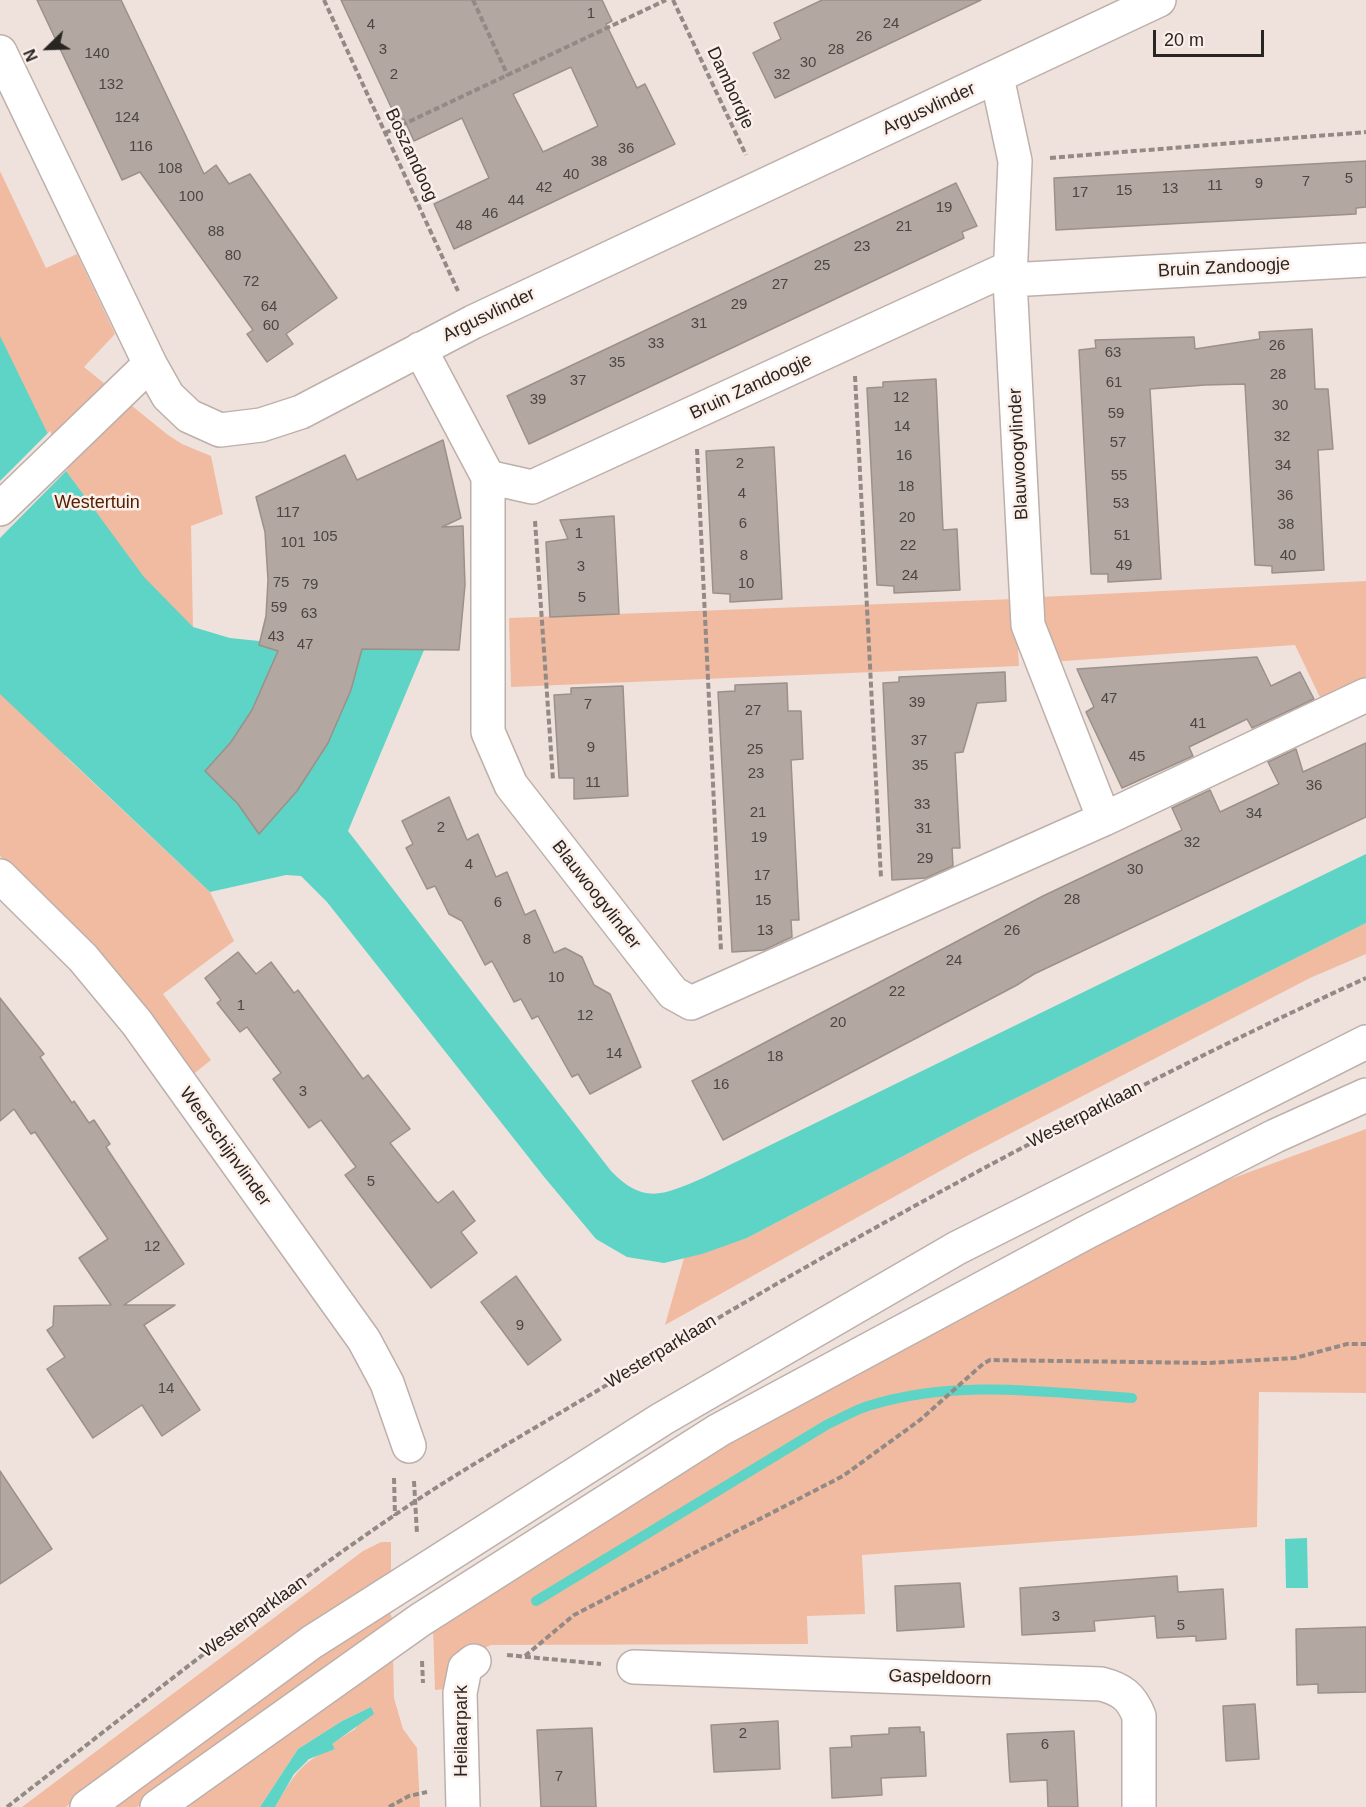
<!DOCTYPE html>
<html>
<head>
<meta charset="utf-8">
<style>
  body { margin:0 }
  #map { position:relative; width:1366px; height:1807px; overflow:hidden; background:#efe2dc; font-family:Arial,sans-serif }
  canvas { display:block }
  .north { position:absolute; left:18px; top:18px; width:60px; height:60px; -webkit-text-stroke:4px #fcefe9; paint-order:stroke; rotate:247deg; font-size:16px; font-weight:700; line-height:24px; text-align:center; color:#292522 }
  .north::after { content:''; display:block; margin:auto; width:21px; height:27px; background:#292522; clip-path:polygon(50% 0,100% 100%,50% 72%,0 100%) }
  .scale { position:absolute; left:1153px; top:30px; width:111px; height:27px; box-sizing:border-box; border:3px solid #292522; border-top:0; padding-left:8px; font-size:18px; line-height:21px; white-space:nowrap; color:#292522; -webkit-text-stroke:4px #fcefe9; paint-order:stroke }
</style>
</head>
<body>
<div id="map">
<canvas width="1366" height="1807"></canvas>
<div class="north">N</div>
<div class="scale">20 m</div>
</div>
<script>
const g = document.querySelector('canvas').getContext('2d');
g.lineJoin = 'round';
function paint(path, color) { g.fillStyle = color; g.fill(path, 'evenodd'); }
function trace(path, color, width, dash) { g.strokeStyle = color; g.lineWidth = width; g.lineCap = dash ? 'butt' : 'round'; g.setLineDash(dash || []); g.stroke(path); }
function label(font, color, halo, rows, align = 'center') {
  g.font = font + ' Arial,sans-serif'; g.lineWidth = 5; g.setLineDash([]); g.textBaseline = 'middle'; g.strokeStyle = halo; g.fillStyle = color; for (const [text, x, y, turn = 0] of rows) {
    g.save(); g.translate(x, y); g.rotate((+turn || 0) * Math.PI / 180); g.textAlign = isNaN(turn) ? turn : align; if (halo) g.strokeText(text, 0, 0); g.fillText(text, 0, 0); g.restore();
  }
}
paint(new Path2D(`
  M 0,171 L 46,268 L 77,254 L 115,334 L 84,367 L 168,435 L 182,444 L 211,456 L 223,514 L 191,526 L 193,628 L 65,756 L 210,892 L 234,941 L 163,994 L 211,1060 L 191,1076 L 81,935 L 0,856 Z
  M 1366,581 L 1366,693 L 1327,712 L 1295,645 L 1050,662 L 1040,597 Z
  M 1015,599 L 1019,666 L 511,687 L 509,618 Z
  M 1366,923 L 1366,954 L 1310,978 L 967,1156 L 665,1325 L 684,1258 L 747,1238 L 970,1121 Z
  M 1366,1129 L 1366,1393 L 1259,1392 L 1257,1527 L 862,1555 L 865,1614 L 807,1616 L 808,1644 L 491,1645 L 466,1657 L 447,1689 L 435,1690 L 433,1627 L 721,1445 L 1179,1198 Z
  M 381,1542 L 391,1542 L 391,1574 L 170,1728 L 66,1807 L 22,1807 L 363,1551 Z
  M 389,1606 L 393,1624 L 286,1695 L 137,1807 L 110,1807 Z
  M 393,1655 L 394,1698 L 403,1729 L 417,1748 L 420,1807 L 275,1807 C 290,1781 303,1757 335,1749 L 331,1744 L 355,1729 L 371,1707 L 342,1721 L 298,1749 L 260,1807 L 179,1807 Z`), '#f1bba1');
paint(new Path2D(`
  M 0,336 L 66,471 L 144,577 L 193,627 L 230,638 L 259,641 L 361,649 L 424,650 L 348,831 L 611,1171 C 644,1205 663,1195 703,1178 L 1366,854 L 1366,923 L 970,1121 L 747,1238 L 702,1254 L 664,1263 L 627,1257 L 596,1239 L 545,1178 L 327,902 L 301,876 L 286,875 L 210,892 L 0,694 Z
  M 1307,1538 L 1308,1588 L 1286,1588 L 1285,1539 Z
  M 371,1707 L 374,1714 L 332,1744 L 335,1749 L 309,1759 L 294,1774 L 275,1807 L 260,1807 L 298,1749 L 342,1721 Z`), '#5dd4c5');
paint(new Path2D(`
  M 50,431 L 68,469 L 0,538 L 0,481 Z`), '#efe2dc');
trace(new Path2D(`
  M 536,1601 L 828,1424 C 842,1418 856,1409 871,1405 C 957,1379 1045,1392 1132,1398`), '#5dd4c5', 10);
const building = new Path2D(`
  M 37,0 L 121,0 L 204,174 L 216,165 L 229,184 L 250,174 L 337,298 L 286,334 L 293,344 L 267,362 L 247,334 L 253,330 L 140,172 L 122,180 Z
  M 341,0 L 602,0 L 612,21 L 606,24 L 637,88 L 645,84 L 675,144 L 454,249 L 434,204 L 489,178 L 462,118 L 414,141 L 404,119 L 398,122 ZM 571,67 L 598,126 L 543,152 L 513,94 Z
  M 822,0 L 981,0 L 775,98 L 753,53 L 781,39 L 774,23 Z
  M 1366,161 L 1366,207 L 1356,208 L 1356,214 L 1056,230 L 1054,178 Z
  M 956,183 L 977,226 L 962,232 L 964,238 L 529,444 L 507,396 Z
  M 1312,329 L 1315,389 L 1328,389 L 1333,449 L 1318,450 L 1324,570 L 1272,573 L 1272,566 L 1255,565 L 1245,384 L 1205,385 L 1150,389 L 1161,579 L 1108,582 L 1108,574 L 1091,574 L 1079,350 L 1096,348 L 1095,340 L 1194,337 L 1195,349 L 1260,339 L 1259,332 Z
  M 936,379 L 943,530 L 957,529 L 960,590 L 894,593 L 894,586 L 877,585 L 867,388 L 883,387 L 883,382 Z
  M 443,440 L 461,518 L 442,527 L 463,526 L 465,585 L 459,650 L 362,649 L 351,690 L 328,743 L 297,791 L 259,834 L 238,804 L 205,771 L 231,742 L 252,710 L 278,651 L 259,645 L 266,616 L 268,580 L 265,532 L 256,497 L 345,455 L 357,480 Z
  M 774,447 L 782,599 L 730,602 L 730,594 L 713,593 L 706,451 Z
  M 614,516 L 619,614 L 550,617 L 546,542 L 568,539 L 560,520 Z
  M 1257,657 L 1271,686 L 1300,672 L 1314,699 L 1252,728 L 1247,719 L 1189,747 L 1193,756 L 1122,788 L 1086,712 L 1094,707 L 1077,669 Z
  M 1005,672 L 1006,701 L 977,703 L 963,752 L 955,753 L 960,848 L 952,848 L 953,866 L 926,878 L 892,880 L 883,683 L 899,682 L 899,677 Z
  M 787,683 L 788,711 L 801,711 L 803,759 L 791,760 L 799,920 L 791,920 L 792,937 L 764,950 L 732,952 L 718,692 L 735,691 L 735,685 Z
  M 623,686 L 628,796 L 574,799 L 574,778 L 559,778 L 554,695 L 571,694 L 571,688 Z
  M 1366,743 L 1366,817 L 1034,974 L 1017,985 L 723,1140 L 692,1081 L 1043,896 L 1182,830 L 1172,808 L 1210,790 L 1220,812 L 1279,784 L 1268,762 L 1296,749 L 1303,772 Z
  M 449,797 L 467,840 L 478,834 L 496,877 L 507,872 L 525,915 L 535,910 L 554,953 L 565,948 L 582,957 L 594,985 L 610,994 L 641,1067 L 590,1094 L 578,1074 L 572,1077 L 538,1016 L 532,1019 L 521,999 L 514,1002 L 492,961 L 485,965 L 462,921 L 449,914 L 435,886 L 427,889 L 406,848 L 413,844 L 402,821 Z
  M 238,952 L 256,974 L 271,962 L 294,993 L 298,990 L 363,1079 L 368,1075 L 410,1129 L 390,1143 L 434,1199 L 438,1203 L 453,1191 L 475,1221 L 461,1232 L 477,1253 L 431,1288 L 345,1175 L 356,1167 L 321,1120 L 309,1128 L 273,1079 L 281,1073 L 247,1027 L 240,1032 L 217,1003 L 221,1000 L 205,978 Z
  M 0,998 L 44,1054 L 40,1057 L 72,1103 L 74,1101 L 89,1123 L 94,1120 L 110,1144 L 106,1147 L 184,1264 L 124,1305 L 175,1305 L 144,1325 L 200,1410 L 162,1436 L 142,1405 L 93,1438 L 47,1369 L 65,1357 L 47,1330 L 53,1326 L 54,1306 L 111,1305 L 79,1258 L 108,1239 L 35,1132 L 31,1134 L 14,1109 L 0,1121 Z
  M 516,1276 L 561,1340 L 528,1365 L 481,1302 Z
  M 0,1471 L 52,1549 L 0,1584 Z
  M 1177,1576 L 1178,1592 L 1223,1589 L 1226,1639 L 1196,1641 L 1196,1636 L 1157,1638 L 1155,1616 L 1094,1621 L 1095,1631 L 1022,1635 L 1020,1588 Z
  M 960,1583 L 964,1627 L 897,1631 L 895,1586 Z
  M 1366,1627 L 1366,1692 L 1318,1693 L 1318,1684 L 1297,1685 L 1296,1629 Z
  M 1255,1704 L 1259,1759 L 1226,1761 L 1223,1706 Z
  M 778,1721 L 780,1769 L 714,1772 L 711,1725 Z
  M 920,1727 L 920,1732 L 924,1732 L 926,1776 L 881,1778 L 882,1795 L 832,1798 L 830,1748 L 852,1747 L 851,1736 L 889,1734 L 889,1728 Z
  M 592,1728 L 596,1807 L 541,1807 L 537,1730 Z
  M 1074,1731 L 1078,1807 L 1048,1807 L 1047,1780 L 1010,1782 L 1007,1734 Z`);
paint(building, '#b3a7a1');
trace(building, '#9b908a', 1.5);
const minor = new Path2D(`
  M 0,52 L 150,364 L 168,396 L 189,416 L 220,430 L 261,425 L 301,412 L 473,322 L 1159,0
  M 997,77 L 1015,161 L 1010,280 L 1028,625 L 1104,819
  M 1010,280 L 1366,260
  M 420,349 L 488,477 L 488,732 L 511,785 L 673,993 L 691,1003 L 1104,819 L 1366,695
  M 488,477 L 532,487 L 1011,267
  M 0,509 L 150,364
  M 0,876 L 83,958 L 137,1023 L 364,1340 L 387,1383 L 409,1446
  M 634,1667 L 1101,1684 C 1121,1689 1131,1696 1139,1716 L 1139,1807
  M 463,1807 L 460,1693 L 465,1668 L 474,1661`);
const major = new Path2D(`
  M 87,1807 L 312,1642 L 662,1419 L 957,1248 L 1366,1042
  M 157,1807 L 420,1620 L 719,1430 L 1087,1232 L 1275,1136 L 1366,1095`);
trace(minor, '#bdb0ab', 36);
trace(major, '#bdb0ab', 36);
trace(new Path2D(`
  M 324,0 L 458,291
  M 473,0 L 508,76
  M 673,0 L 746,155
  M 385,133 L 666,0
  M 1050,158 L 1366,132
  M 855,376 L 881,878
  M 697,449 L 721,951
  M 535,521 L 553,780
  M 394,1478 L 395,1516
  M 414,1481 L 417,1534
  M 507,1655 L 601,1664
  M 525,1656 L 574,1615 L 843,1476 L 920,1420 L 983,1364 L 990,1360 L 1208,1363 L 1295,1358 L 1347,1344 L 1366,1344
  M 422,1661 L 423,1683
  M 7,1807 C 140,1704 271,1598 411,1504 C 476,1461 544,1423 610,1383 C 854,1234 1106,1097 1366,978
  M 389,1807 L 409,1796 L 427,1792`), '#938a85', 4, [6, 3]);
trace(minor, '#fff', 33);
trace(major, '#fff', 33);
label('15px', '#4c4642', null, [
  ["1",591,14],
  ["24",891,24],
  ["4",371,25],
  ["26",864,37],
  ["3",383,50],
  ["28",836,50],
  ["140",97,54],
  ["30",808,63],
  ["2",394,75],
  ["32",782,75],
  ["132",111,85],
  ["124",127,118],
  ["116",141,147],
  ["36",626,149],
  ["38",599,162],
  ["108",170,169],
  ["40",571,175],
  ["5",1349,179],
  ["7",1306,182],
  ["9",1259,184],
  ["11",1215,186],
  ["42",544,188],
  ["13",1170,189],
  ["15",1124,191],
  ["17",1080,193],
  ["100",191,197],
  ["44",516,201],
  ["19",944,208],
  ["46",490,214],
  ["48",464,226],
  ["21",904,227],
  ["88",216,232],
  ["23",862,247],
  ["80",233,256],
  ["25",822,266],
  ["72",251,282],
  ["27",780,285],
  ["29",739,305],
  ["64",269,307],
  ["31",699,324],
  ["60",271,326],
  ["33",656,344],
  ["26",1277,346],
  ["63",1113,353],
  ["35",617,363],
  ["28",1278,375],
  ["37",578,381],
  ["61",1114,383],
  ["12",901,398],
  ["39",538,400],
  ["30",1280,406],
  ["59",1116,414],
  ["14",902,427],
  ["32",1282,437],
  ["57",1118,443],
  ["16",904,456],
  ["2",740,464],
  ["34",1283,466],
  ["55",1119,476],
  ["18",906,487],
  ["4",742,494],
  ["36",1285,496],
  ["53",1121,504],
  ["117",288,513],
  ["20",907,518],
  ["6",743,524],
  ["38",1286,525],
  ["1",579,534],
  ["51",1122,536],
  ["105",325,537],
  ["101",293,543],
  ["22",908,546],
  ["8",744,556],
  ["40",1288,556],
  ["49",1124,566],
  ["3",581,567],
  ["24",910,576],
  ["75",281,583],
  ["10",746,584],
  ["79",310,585],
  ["5",582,598],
  ["59",279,608],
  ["63",309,614],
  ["43",276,637],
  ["47",305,645],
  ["47",1109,699],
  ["39",917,703],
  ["7",588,705],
  ["27",753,711],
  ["41",1198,724],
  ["37",919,741],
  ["9",591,748],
  ["25",755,750],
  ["45",1137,757],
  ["35",920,766],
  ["23",756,774],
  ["11",593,783],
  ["36",1314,786],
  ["33",922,805],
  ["21",758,813],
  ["34",1254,814],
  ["2",441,828],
  ["31",924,829],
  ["19",759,838],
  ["32",1192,843],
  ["29",925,859],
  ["4",469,865],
  ["30",1135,870],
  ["17",762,876],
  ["28",1072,900],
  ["15",763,901],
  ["6",498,903],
  ["13",765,931],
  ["26",1012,931],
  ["8",527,940],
  ["24",954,961],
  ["10",556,978],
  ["22",897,992],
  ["1",241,1006],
  ["12",585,1016],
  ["20",838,1023],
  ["14",614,1054],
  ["18",775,1057],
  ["16",721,1085],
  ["3",303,1092],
  ["5",371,1182],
  ["12",152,1247],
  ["9",520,1326],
  ["14",166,1389],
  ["3",1056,1617],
  ["5",1181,1626],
  ["2",743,1734],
  ["6",1045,1745],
  ["7",559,1777]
]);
label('18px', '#292522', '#fcefe9', [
  ["Dambordje",730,88,65],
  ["Argusvlinder",929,109,-25],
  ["Boszandoog",411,155,65],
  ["Bruin Zandoogje",1224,268,-3],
  ["Argusvlinder",489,315,-26],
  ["Bruin Zandoogje",751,387,-25],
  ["Blauwoogvlinder",1019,454,-93],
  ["Blauwoogvlinder",596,895,52],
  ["Westerparklaan",1085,1115,-27],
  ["Weerschijnvlinder",225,1147,54],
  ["Westerparklaan",661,1352,-31],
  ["Westerparklaan",254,1617,-36],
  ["Gaspeldoorn",940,1678,2],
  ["Heilaarpark",462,1731,-90]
]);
label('18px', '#522003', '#fcefe9', [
  ["Westertuin",97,503]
]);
</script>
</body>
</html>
